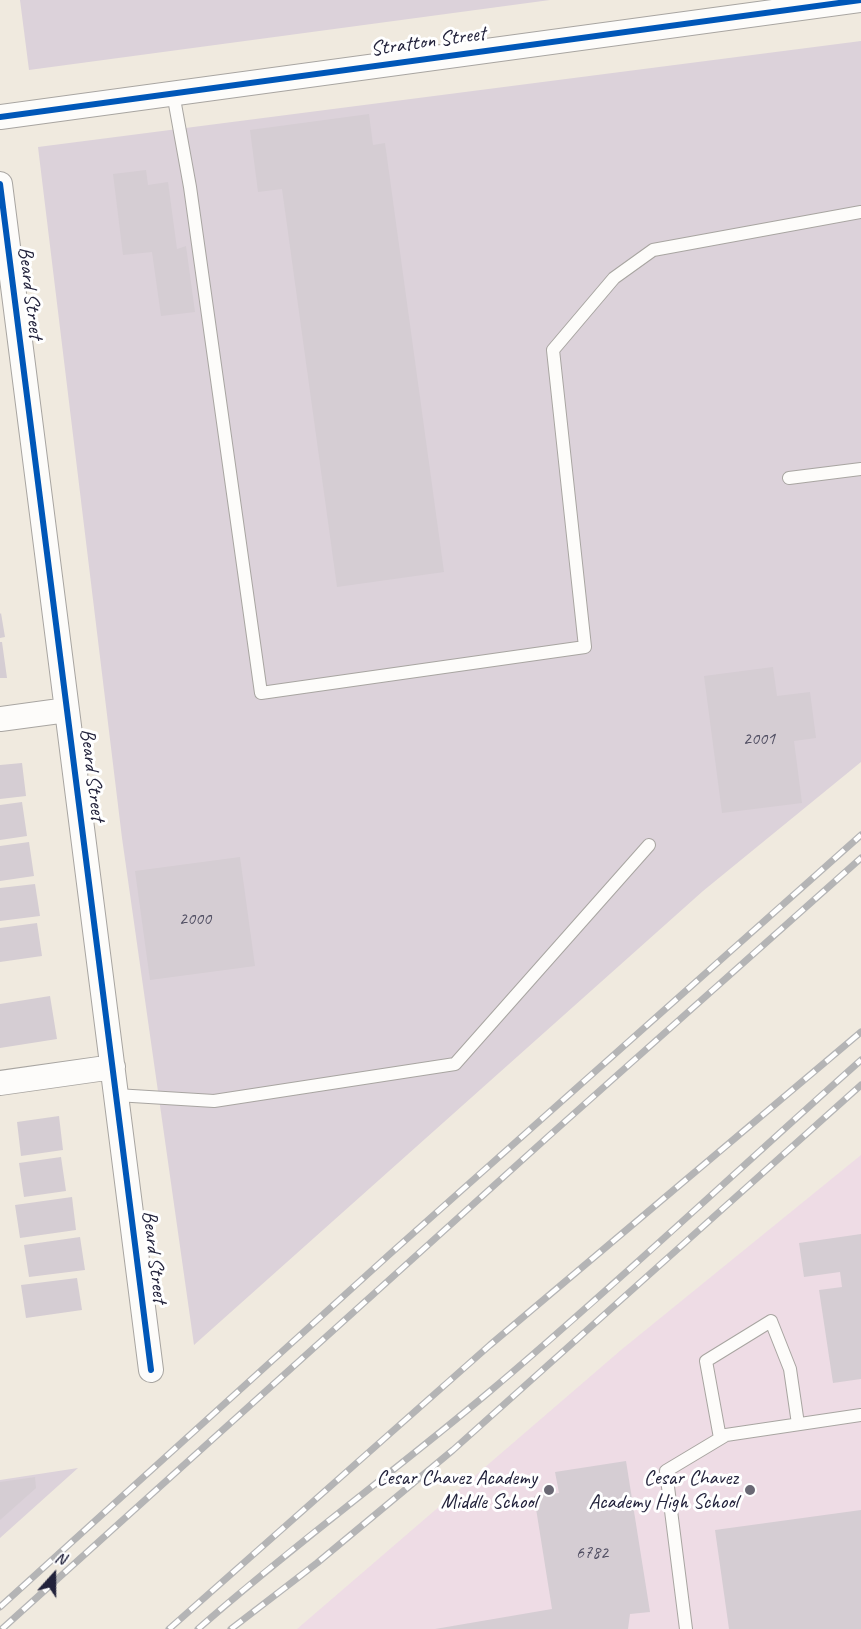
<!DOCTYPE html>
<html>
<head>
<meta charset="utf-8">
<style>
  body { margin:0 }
  #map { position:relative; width:861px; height:1629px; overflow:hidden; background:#f0eadf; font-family:Caveat,sans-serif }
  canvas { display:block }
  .north { position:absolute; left:24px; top:1545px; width:60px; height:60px; -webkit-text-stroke:4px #fff; paint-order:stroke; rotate:21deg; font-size:16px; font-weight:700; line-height:24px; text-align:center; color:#22223b }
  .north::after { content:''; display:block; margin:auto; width:21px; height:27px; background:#22223b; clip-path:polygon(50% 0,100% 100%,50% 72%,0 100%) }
</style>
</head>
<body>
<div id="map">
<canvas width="861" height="1629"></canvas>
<div class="north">N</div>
</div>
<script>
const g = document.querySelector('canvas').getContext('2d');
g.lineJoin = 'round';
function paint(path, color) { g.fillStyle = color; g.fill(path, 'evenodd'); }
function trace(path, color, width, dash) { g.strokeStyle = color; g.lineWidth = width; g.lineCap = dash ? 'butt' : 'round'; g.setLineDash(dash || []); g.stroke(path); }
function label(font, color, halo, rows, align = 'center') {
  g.font = font + ' Caveat,sans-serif'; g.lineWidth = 6; g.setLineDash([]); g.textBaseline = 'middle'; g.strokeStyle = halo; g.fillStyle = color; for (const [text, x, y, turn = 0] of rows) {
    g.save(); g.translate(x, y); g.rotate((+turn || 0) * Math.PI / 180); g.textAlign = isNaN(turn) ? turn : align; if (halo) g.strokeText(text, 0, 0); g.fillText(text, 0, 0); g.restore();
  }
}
paint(new Path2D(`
  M 861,1155 L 861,1629 L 297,1629 L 621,1350 Z`), '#eedce5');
paint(new Path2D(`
  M 20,0 L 550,0 L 29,70 Z
  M 861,41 L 861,762 L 703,891 L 194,1345 L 122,838 L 38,147 Z
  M 78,1468 L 0,1538 L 0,1480 Z`), '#dcd2da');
paint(new Path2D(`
  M 369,114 L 373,145 L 385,143 L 444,572 L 337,587 L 282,189 L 258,192 L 250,130 Z
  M 146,170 L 148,185 L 168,182 L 177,249 L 186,246 L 195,312 L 161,316 L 152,252 L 123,255 L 113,174 Z
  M 1,613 L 5,637 L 0,638 L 0,614 Z
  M 0,642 L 2,642 L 7,678 L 0,678 Z
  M 773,667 L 777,696 L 810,692 L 816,738 L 794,741 L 802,803 L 722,813 L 704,676 Z
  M 22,763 L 26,796 L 0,799 L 0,765 Z
  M 22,802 L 27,836 L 0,840 L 0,805 Z
  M 29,842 L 34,876 L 0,881 L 0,846 Z
  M 240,857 L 255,966 L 150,980 L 135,871 Z
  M 35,884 L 40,916 L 0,921 L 0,888 Z
  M 37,923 L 42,956 L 0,962 L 0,928 Z
  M 50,996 L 57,1039 L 0,1048 L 0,1004 Z
  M 59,1116 L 63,1150 L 21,1156 L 17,1122 Z
  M 61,1157 L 66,1191 L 24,1197 L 19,1163 Z
  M 72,1197 L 76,1230 L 20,1238 L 15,1205 Z
  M 861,1234 L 861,1379 L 833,1383 L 819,1290 L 842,1287 L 840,1272 L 804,1277 L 799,1243 Z
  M 80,1237 L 85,1270 L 29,1277 L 24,1245 Z
  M 77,1278 L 82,1310 L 26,1318 L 21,1285 Z
  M 626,1461 L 650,1612 L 630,1614 L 628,1629 L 435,1629 L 552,1609 L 534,1496 L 559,1493 L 555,1472 Z
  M 35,1477 L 36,1488 L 0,1520 L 0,1482 Z
  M 861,1510 L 861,1629 L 729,1629 L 715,1530 Z`), '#d5cdd3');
const service = new Path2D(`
  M 173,93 L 190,187 L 261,693 L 585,647 L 553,350 L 614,278 L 653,250 L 861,212
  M 789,478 L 861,469
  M 116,1095 L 214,1101 L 455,1064 L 649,845
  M 720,1438 L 706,1361 L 771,1321 L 790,1369 L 798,1424
  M 686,1629 L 666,1471 L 726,1435 L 861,1415`);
const minor = new Path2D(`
  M 0,117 L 861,0
  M 0,184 L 151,1370
  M 0,719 L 67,710
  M 0,1083 L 113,1067`);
trace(service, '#a8a5a1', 14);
trace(minor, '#a8a5a1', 26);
trace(service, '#fdfcfa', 12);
trace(minor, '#fdfcfa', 24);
const rail = new Path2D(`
  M 0,1607 L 391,1253 L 861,835
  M 2,1629 L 550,1135 L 861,858
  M 169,1629 L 490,1345 L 861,1032
  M 198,1629 C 292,1546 394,1472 489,1392 C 616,1285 737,1170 861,1060
  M 231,1629 L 317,1563 L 453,1450 L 861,1085`);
trace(rail, '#b4b4b5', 7);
trace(rail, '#fff', 4.5, [14]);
trace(new Path2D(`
  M 0,117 L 861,0
  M 0,184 L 151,1370`), '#0057b8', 6);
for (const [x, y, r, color] of [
  [549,1490,6,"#6a6874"],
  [750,1490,6,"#6a6874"]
]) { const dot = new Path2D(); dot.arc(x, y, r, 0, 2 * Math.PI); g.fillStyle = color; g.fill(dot); trace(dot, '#fff', 2); }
label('18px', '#4f4d61', null, [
  ["2001",759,739],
  ["2000",195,919],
  ["6782",592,1553]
]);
label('21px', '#22223b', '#fff', [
  ["Stratton Street",428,42,-8],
  ["Beard Street",30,293,83],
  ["Beard Street",92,775,83],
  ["Beard Street",154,1257,83]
]);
label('21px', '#22223b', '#fff', [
  ["Cesar Chavez Academy",537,1478],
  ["Middle School",537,1502],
  ["Cesar Chavez",738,1478],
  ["Academy High School",738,1502]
], 'right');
</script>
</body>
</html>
